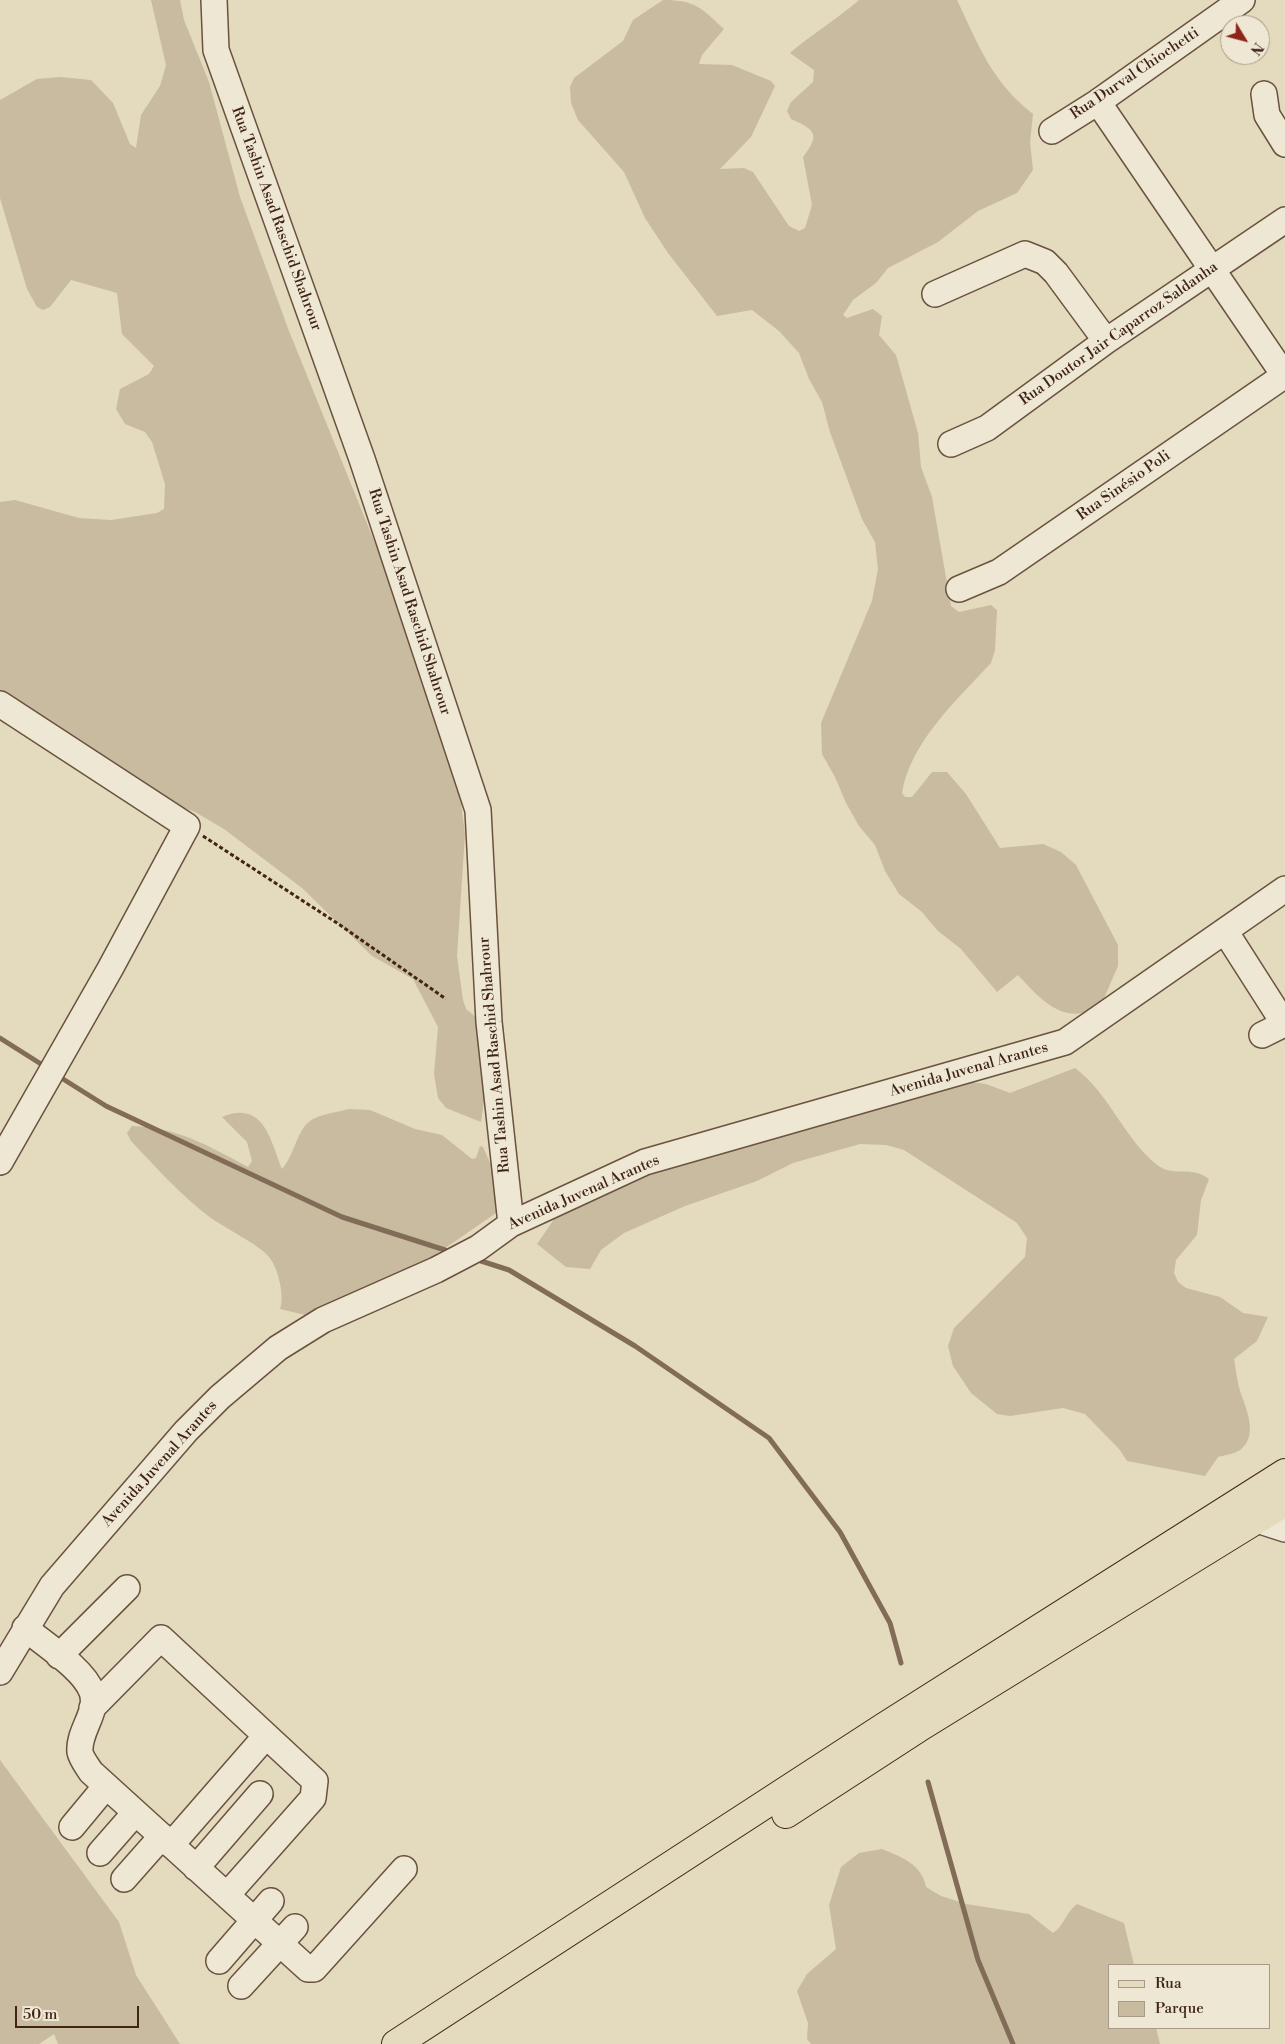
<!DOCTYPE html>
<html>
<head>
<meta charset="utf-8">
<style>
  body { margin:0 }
  #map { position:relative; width:1285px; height:2044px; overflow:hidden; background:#e4dabd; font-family:"Libre Bodoni",serif }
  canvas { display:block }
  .legend { position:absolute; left:1108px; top:1964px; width:162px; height:65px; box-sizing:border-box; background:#ede7d4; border:1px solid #a89988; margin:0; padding:6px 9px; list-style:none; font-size:15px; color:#412415 }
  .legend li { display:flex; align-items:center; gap:10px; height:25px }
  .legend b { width:25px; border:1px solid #a89988 }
  .north { position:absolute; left:1220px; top:15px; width:50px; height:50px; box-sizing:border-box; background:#ede7d4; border:1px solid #a89988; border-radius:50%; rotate:127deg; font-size:14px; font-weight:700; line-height:20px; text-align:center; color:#412415 }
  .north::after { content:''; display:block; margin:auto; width:18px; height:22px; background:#8f2418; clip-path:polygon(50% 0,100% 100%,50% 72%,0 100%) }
  .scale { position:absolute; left:15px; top:2006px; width:124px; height:22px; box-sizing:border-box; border:2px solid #412415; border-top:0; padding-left:6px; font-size:15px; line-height:18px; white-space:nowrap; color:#412415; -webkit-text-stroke:4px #ede7d4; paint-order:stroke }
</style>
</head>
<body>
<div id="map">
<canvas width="1285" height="2044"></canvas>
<ul class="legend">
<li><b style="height:6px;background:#e4dabd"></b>Rua</li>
<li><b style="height:14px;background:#c8bba0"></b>Parque</li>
</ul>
<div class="north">N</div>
<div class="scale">50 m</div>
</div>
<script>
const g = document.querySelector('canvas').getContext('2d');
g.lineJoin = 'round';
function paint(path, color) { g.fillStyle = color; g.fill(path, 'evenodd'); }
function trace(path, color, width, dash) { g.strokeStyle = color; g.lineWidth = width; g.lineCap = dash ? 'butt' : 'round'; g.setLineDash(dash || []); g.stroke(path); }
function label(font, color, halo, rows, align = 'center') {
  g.font = font + ' "Libre Bodoni",serif'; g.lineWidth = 4; g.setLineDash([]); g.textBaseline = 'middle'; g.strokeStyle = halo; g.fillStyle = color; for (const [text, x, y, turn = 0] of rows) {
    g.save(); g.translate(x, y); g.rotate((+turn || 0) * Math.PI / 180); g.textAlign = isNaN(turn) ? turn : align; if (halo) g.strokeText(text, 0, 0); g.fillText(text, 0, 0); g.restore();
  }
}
paint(new Path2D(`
  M 151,0 L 180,0 L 184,20 L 209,82 L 240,197 L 289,331 L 409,627 L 457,773 L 465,834 L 457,956 L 463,1000 L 466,1009 L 477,1018 L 485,1094 L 481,1122 L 446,1108 L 438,1098 L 434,1074 L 438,1027 L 413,979 L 372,956 L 302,888 L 224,829 L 195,812 L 122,785 L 0,700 L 0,502 L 15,500 L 79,518 L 111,520 L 157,513 L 164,509 L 165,484 L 152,442 L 145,432 L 125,424 L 116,409 L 120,389 L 149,374 L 154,366 L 122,334 L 117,293 L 71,280 L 50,307 L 43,310 L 37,307 L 27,289 L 0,198 L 0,100 L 37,79 L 60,77 L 91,80 L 113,103 L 130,144 L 136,148 L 141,115 L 160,86 L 166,65 Z
  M 663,0 C 696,0 701,8 724,29 L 702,55 L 699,64 L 732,65 L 771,81 L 775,86 L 751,137 L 720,169 L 744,168 L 753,172 L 789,226 L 799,231 L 805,228 L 812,205 L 803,157 C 821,134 815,130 791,119 L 787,111 L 791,102 L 813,82 L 814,70 L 790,53 C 812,34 836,20 859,0 L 957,0 C 979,46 991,81 1033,114 L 1030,142 L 1033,170 L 1017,193 L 978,211 L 938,242 L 888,268 L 876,283 L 853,300 L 843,315 L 847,318 L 873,309 L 882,316 L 879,335 L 896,355 L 918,433 L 921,467 L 932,497 L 951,606 L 959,612 L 991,605 L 997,610 L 995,650 L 991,663 C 958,699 910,742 902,793 L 905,797 L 912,797 L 932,772 L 947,772 L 966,794 L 1000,848 L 1043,844 L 1061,852 L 1076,865 L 1118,945 L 1118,966 L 1101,1005 C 1096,1008 1089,1013 1083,1013 C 1055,1018 1035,993 1018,975 L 997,992 L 961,949 L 938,931 L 922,912 L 899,894 L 885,871 L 875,845 L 859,826 L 846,803 L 835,777 L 822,754 L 821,723 L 872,601 L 878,569 L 875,542 L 862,519 L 830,432 L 822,402 L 809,379 L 799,353 L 779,331 L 752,310 L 717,316 L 668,253 L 645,218 L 624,172 L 578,120 L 571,103 L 570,87 L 574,78 L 623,41 L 633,20 Z
  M 1075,1068 C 1109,1093 1123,1137 1156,1164 C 1174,1179 1189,1164 1209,1179 L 1201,1200 L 1197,1235 L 1176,1260 L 1174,1273 L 1178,1282 L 1186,1288 L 1220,1297 L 1243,1313 L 1268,1317 L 1257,1341 L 1234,1359 C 1236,1370 1237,1381 1240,1391 C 1246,1408 1259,1436 1240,1450 C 1235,1454 1224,1455 1218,1457 L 1205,1476 L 1127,1461 L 1120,1450 L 1085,1414 L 1063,1408 L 1010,1416 L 997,1414 L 971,1393 L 953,1366 L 948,1346 L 954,1328 L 1025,1257 L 1027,1238 L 1017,1223 L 904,1150 L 886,1145 L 860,1144 L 793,1163 L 757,1181 L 685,1206 L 624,1233 L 601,1250 L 590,1269 L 566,1267 L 537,1244 L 561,1209 L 577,1193 L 950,1079 L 986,1084 L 1010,1093 Z
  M 349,1109 L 370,1110 L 415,1129 L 442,1135 L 472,1159 L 476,1158 L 480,1146 L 483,1147 L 492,1167 L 499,1211 L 425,1262 L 318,1318 L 280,1309 C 285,1297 278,1266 268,1256 C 259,1245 225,1228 211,1218 C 181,1196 157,1168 131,1141 L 127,1133 L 132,1126 C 177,1127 209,1146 248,1167 L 252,1161 L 247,1142 L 222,1117 C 264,1099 271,1142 282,1169 C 294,1156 297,1130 310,1121 C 320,1114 338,1112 349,1109 Z
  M 0,1760 L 119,1922 L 136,1975 L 180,2044 L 58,2044 L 54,2034 L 39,2044 L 0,2044 Z
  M 882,1849 C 901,1857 922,1864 926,1887 L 941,1896 L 966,1904 L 1029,1914 L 1053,1933 C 1064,1926 1066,1912 1077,1904 L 1124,1923 L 1134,1965 L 1109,1965 L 1109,2028 L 1156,2028 L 1160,2044 L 811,2044 L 807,2039 L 808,2023 L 797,1991 L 807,1974 L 836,1949 L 829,1905 L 841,1867 L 859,1853 Z`), '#c8bba0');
trace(new Path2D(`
  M 0,1038 L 41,1064
  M 63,1079 L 106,1106 L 342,1217 L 445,1250
  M 481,1261 L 509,1270 L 635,1346 L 769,1438 L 840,1532 L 890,1623 L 901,1663
  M 928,1782 L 978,1960 L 1013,2044`), '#826c58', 5);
const minor = new Path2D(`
  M 214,0 L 216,50 L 362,459 L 478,810 L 489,1022 L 511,1224
  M 1264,94 L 1267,115 L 1285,144
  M 1098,102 L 1284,375
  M 1052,131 L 1098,102 L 1242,0
  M 935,294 L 1025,254 L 1045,262 L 1056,273 L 1106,341
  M 951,444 L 987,428 L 1106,341 L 1285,220
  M 959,589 L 999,572 L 1285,375
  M 0,704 L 187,826 L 110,969 L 0,1162
  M 1225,931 L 1285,1025
  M 1262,1035 L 1284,1024
  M 1257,1520 L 1285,1529
  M 25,1628 C 44,1644 84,1669 92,1692 C 99,1712 78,1731 80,1752 C 81,1758 87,1766 91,1772 L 308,1969 L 314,1969 L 404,1869
  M 59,1656 L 127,1588
  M 0,1672 L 52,1586 L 186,1431 L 220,1397 L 278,1348 L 323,1320 L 436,1270 L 478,1248 L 511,1224 L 645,1162 L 1065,1042 L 1285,889
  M 92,1708 L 161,1638 L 315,1781 L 313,1798 L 227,1895
  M 72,1827 L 106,1786
  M 171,1845 L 266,1736
  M 100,1853 L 135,1813
  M 196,1868 L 260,1794
  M 124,1879 L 162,1836
  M 219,1961 L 271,1901
  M 241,1986 L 295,1927`);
const major = new Path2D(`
  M 786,1814 L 923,1725 L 1285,1502
  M 396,2044 L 884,1727 L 1285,1473`);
trace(minor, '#6a523f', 28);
trace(major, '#412415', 30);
trace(new Path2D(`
  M 203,836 L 337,923 L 446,999`), '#412415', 3, [4, 2.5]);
trace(minor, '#ede7d4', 25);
trace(major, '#e4dabd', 28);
label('15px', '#412415', '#ede7d4', [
  ["Rua Durval Chiochetti",1135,74,-34],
  ["Rua Tashin Asad Raschid Shahrour",276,219,70],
  ["Rua Doutor Jair Caparroz Saldanha",1119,334,-35],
  ["Rua Sinésio Poli",1124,486,-35],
  ["Rua Tashin Asad Raschid Shahrour",409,602,72],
  ["Rua Tashin Asad Raschid Shahrour",495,1055,-95],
  ["Avenida Juvenal Arantes",969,1070,-16],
  ["Avenida Juvenal Arantes",584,1193,-24],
  ["Avenida Juvenal Arantes",160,1464,-48]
]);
</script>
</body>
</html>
